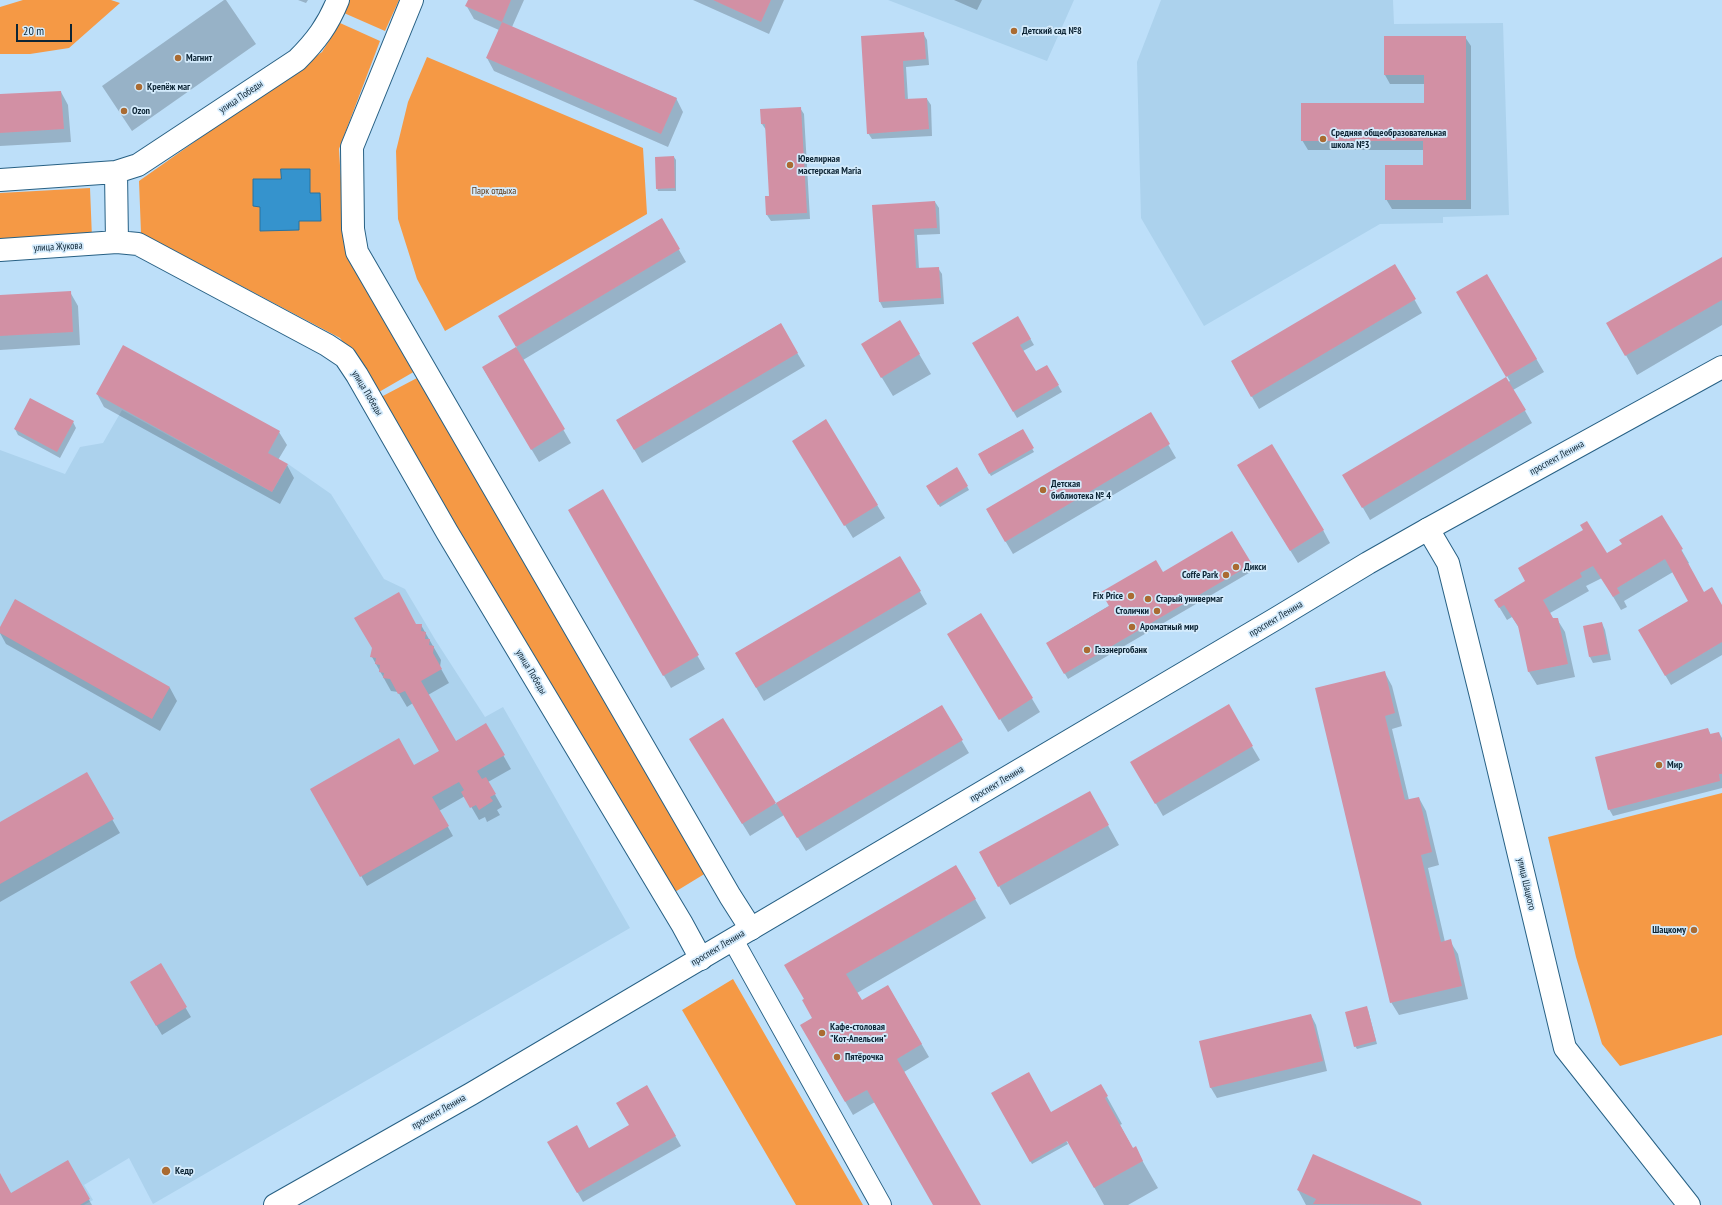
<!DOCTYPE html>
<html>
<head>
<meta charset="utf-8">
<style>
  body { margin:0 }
  #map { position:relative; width:1722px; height:1205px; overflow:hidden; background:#bddff9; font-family:"PT Sans Narrow",sans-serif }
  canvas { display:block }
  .scale { position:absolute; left:16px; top:24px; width:56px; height:18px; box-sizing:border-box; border:2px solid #0d2535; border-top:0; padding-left:5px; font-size:12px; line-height:14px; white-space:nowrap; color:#0d2535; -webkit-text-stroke:3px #d4ebfc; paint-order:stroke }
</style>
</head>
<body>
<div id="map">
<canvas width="1722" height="1205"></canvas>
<div class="scale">20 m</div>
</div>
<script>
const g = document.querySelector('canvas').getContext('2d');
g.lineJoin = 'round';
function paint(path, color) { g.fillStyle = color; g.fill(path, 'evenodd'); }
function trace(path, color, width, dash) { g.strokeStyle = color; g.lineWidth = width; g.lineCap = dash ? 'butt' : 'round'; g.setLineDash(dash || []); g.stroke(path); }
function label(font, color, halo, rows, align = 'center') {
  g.font = font + ' "PT Sans Narrow",sans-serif'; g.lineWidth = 3.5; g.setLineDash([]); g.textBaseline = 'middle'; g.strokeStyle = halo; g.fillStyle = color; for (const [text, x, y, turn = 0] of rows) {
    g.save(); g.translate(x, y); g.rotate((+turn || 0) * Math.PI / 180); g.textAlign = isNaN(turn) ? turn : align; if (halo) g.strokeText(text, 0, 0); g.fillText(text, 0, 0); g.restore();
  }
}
paint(new Path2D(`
  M 888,0 L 1074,0 L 1047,61 Z
  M 1161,0 L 1393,0 L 1394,24 L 1503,23 L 1509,215 L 1443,217 L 1443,223 L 1380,224 L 1204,326 L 1141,218 L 1137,62 Z
  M 122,410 L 272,492 L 288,464 L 331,494 L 384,579 L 405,589 L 436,641 L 485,717 L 503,707 L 630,928 L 153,1204 L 129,1158 L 84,1185 L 93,1200 L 84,1205 L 0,1205 L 0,450 L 65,474 L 80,447 L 103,443 Z`), '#acd2ed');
paint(new Path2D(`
  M 23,0 L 111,0 L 120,3 L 69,48 L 30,54 L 0,54 L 0,7 Z
  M 350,0 L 399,0 L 385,31 L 344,13 Z
  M 340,23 L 380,41 L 339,149 L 345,248 L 417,370 L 379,392 L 340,338 L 141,233 L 139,181 L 322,52 Z
  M 427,57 L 643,148 L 647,214 L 445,331 L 417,279 L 398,219 L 396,151 L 408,102 Z
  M 90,188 L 92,238 L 0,243 L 0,193 Z
  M 417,378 L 706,873 L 670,895 L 381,397 Z
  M 1722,793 L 1722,1035 L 1620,1066 L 1602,1044 L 1576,957 L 1548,837 Z
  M 733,979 L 863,1205 L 796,1205 L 682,1010 Z`), '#f59945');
const water = new Path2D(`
  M 281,169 L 310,169 L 310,193 L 320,193 L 321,221 L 299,221 L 299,230 L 260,231 L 260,207 L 253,206 L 253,179 L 281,179 Z`);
paint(water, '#3593cd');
trace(water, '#29729f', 1);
paint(new Path2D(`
  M 224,0 L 226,0 L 256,44 L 132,131 L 102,86 Z
  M 298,0 L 308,0 L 306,3 Z
  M 469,0 L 524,0 L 512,27 L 676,98 L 683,112 L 668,147 L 494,71 L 487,58 L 499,30 L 474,19 L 466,5 Z
  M 693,0 L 784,0 L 769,34 Z
  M 954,0 L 982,0 L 977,10 Z
  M 923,33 L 927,40 L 929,65 L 906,67 L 908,100 L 927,99 L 931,105 L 932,136 L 872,139 L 868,133 L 862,37 Z
  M 1465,37 L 1471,46 L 1471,209 L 1392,209 L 1386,199 L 1424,166 L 1424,150 L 1308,150 L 1302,140 L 1425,104 L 1425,84 L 1390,84 L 1385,75 Z
  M 61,92 L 68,105 L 71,142 L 0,146 L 0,95 Z
  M 800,108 L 804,114 L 810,219 L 771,221 L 767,215 L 766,197 L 770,197 L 766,130 L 762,124 L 761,110 Z
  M 674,157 L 676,160 L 676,191 L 658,191 L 657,188 Z
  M 935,202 L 939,208 L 940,234 L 917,235 L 919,269 L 938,268 L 942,274 L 944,304 L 883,308 L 880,302 L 873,206 Z
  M 661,219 L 686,262 L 523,360 L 571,443 L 539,462 L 483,368 L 517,347 L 499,317 Z
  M 1722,258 L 1722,325 L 1637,375 L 1608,323 Z
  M 1395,265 L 1422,313 L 1259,409 L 1232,362 Z
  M 1487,275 L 1544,372 L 1513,390 L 1532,423 L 1370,520 L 1344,475 L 1510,381 L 1458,293 Z
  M 70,292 L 78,306 L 80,345 L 0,350 L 0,296 Z
  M 1018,318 L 1034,345 L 1023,351 L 1035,373 L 1047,366 L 1062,392 L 1017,418 L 974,343 Z
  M 900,322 L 931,374 L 893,396 L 873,363 Z
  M 780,324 L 805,366 L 642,463 L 617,420 Z
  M 97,394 L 279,432 L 287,445 L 278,460 L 287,465 L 294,478 L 280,504 L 104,407 Z
  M 1150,413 L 1176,458 L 1013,554 L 987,510 Z
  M 826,421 L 885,518 L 853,538 L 801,454 Z
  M 73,422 L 76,428 L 60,458 L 18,435 L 15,429 Z
  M 1022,430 L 1034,452 L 991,476 L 979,454 Z
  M 957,468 L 969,490 L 940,507 L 927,486 Z
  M 1246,478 L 1323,530 L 1330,543 L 1298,563 Z
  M 603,491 L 705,669 L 671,688 L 569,510 Z
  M 1662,516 L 1689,563 L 1687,564 L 1703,593 L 1722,607 L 1722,655 L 1671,685 L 1639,630 L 1689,601 L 1673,572 L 1624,601 L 1627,607 L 1621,610 L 1602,578 L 1586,586 L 1589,591 L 1550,613 L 1553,619 L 1557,619 L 1565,632 L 1575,677 L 1537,685 L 1529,672 L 1519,628 L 1512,617 L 1507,620 L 1495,600 L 1606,554 L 1623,545 Z
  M 1232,532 L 1254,570 L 1068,679 L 1047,643 Z
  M 900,557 L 927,604 L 764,701 L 736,653 Z
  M 981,614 L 1040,712 L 1008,732 L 956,647 Z
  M 1602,623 L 1605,630 L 1611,660 L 1593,663 L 1590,657 L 1584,627 Z
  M 416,625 L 421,625 L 441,660 L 440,667 L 449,683 L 428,695 L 455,742 L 486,725 L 511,769 L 488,782 L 502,807 L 497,810 L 500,815 L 487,822 L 485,817 L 479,820 L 465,796 L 439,811 L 453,836 L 367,886 L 312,790 L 414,766 L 440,751 L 413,703 L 407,707 L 398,692 L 391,691 L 372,657 Z
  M 0,629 L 170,688 L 177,701 L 160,731 L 6,644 L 0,633 Z
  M 1385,673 L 1392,686 L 1402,726 L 1392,729 L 1409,800 L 1419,798 L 1426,811 L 1439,865 L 1428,868 L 1445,942 L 1450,941 L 1458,954 L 1468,999 L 1399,1015 L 1391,1002 L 1316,689 Z
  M 941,706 L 969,753 L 806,851 L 784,815 L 750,836 L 698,752 L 723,719 L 775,804 Z
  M 1228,706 L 1260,760 L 1163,816 L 1132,762 Z
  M 1708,729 L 1711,735 L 1719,733 L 1722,738 L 1722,788 L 1613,816 L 1609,809 Z
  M 86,774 L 120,833 L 0,902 L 0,823 Z
  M 1100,811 L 1119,845 L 1010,905 L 999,886 Z
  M 956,866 L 986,918 L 857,993 L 862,1002 L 888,986 L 929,1057 L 904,1072 L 980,1205 L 934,1205 L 875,1102 L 853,1115 L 801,1025 L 813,1018 L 803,1000 Z
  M 160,965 L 191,1017 L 162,1035 L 131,982 Z
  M 1368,1010 L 1377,1044 L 1357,1049 L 1355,1046 Z
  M 1311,1015 L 1316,1025 L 1327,1071 L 1217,1098 L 1211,1088 L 1200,1042 Z
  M 1028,1073 L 1068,1144 L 1032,1164 L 993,1093 Z
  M 647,1086 L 681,1146 L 583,1202 L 549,1143 L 589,1149 L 630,1126 Z
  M 1101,1086 L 1122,1124 L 1120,1125 L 1133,1149 L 1135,1148 L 1158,1188 L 1128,1205 L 1104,1205 L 1053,1113 Z
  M 1313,1155 L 1421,1203 L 1422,1205 L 1306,1205 L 1298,1190 Z
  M 67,1162 L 92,1205 L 0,1205 L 0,1175 L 11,1194 Z`), '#0003');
paint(new Path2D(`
  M 468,0 L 511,0 L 502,22 L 677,98 L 661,134 L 486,58 L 502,22 L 465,6 Z
  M 713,0 L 771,0 L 761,22 Z
  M 924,32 L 926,59 L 903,61 L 905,99 L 927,98 L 929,129 L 867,134 L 861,36 Z
  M 1384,36 L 1466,36 L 1466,200 L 1385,200 L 1385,165 L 1423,165 L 1423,141 L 1301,141 L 1301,103 L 1424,103 L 1424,75 L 1384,75 Z
  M 61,91 L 64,129 L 0,133 L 0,94 Z
  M 801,107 L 807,213 L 766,215 L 765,196 L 769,196 L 765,124 L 761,124 L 760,109 Z
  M 674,156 L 675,188 L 656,189 L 655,157 Z
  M 935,201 L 937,228 L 914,229 L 916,268 L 939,267 L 941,298 L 879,302 L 872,205 Z
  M 662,218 L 680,249 L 516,347 L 498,316 Z
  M 1722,257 L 1722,300 L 1625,356 L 1606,323 Z
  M 1395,264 L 1416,299 L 1251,397 L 1231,361 Z
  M 1487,274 L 1537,359 L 1506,377 L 1456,292 Z
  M 71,291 L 73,332 L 0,336 L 0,295 Z
  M 1018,316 L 1031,339 L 1020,345 L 1036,371 L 1047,365 L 1059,385 L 1013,412 L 972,343 Z
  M 900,320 L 920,354 L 881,378 L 861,344 Z
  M 781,323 L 798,353 L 634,450 L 616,420 Z
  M 123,345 L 280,431 L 268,453 L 288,464 L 272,492 L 96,394 Z
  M 516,347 L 565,429 L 531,450 L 482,367 Z
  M 1506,377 L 1526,410 L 1362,508 L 1342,475 Z
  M 30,398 L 74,421 L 57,452 L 14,429 Z
  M 1151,412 L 1170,444 L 1005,542 L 986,509 Z
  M 826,419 L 878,505 L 844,526 L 792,441 Z
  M 1023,429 L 1034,448 L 989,474 L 978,454 Z
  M 1272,444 L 1324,530 L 1290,551 L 1237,465 Z
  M 957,467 L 968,486 L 938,505 L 926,486 Z
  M 603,489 L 699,655 L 663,676 L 568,510 Z
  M 1662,515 L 1683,549 L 1681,550 L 1704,592 L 1712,587 L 1722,605 L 1722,642 L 1665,676 L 1638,630 L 1688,601 L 1665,559 L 1617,588 L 1620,593 L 1613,597 L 1593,566 L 1580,573 L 1582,577 L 1543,600 L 1553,618 L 1558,618 L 1568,664 L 1528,672 L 1518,626 L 1504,605 L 1499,608 L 1494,600 L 1525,581 L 1518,568 L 1583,530 L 1580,525 L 1587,521 L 1607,553 L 1622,544 L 1619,540 Z
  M 1232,531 L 1252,564 L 1064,674 L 1046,643 L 1109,606 L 1101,592 L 1156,560 L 1163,572 Z
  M 900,556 L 921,591 L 756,688 L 735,653 Z
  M 399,592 L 416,624 L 422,624 L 421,631 L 426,632 L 425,639 L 430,639 L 429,645 L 434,646 L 433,653 L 442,669 L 421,681 L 456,741 L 486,723 L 505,755 L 477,771 L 482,779 L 486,777 L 496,794 L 490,797 L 493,801 L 479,810 L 476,805 L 470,808 L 461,792 L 464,790 L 459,782 L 432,797 L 449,826 L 360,877 L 310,789 L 399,738 L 414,765 L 439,751 L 405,691 L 398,694 L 390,679 L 383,678 L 384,673 L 379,672 L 380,665 L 375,664 L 376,658 L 370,657 L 372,648 L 354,618 Z
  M 15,599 L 170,687 L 152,719 L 0,633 L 0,627 Z
  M 981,613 L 1033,698 L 999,720 L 947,634 Z
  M 1602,622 L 1608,654 L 1589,657 L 1583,626 Z
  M 1385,671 L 1395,713 L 1385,716 L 1405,800 L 1419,797 L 1432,852 L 1421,855 L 1441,942 L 1451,939 L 1462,986 L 1390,1003 L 1315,688 Z
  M 1229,704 L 1253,746 L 1155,804 L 1130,762 Z
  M 942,705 L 963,740 L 797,838 L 776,803 L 742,824 L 689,739 L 723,718 L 776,803 Z
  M 1708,728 L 1710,734 L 1719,732 L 1722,742 L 1722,774 L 1719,774 L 1720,781 L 1608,810 L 1595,757 Z
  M 87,772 L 114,819 L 0,884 L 0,822 Z
  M 1090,791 L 1109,825 L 998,887 L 979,852 Z
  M 956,865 L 976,899 L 846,974 L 862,1000 L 888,985 L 922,1044 L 897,1059 L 981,1205 L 933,1205 L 867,1090 L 845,1102 L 800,1025 L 812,1018 L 802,1000 L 804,999 L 784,965 Z
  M 161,963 L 187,1007 L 156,1026 L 130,982 Z
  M 1367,1006 L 1376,1041 L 1354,1047 L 1345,1012 Z
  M 1311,1014 L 1323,1061 L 1210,1088 L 1199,1041 Z
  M 1029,1072 L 1051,1112 L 1101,1084 L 1108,1096 L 1105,1098 L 1133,1148 L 1136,1146 L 1143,1161 L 1094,1188 L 1067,1141 L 1030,1162 L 991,1093 Z
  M 647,1085 L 676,1136 L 577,1193 L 547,1142 L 577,1125 L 589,1148 L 629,1125 L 616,1103 Z
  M 1313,1154 L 1421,1202 L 1420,1205 L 1313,1204 L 1316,1199 L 1297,1190 Z
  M 68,1160 L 90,1199 L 80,1205 L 0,1205 L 0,1173 L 11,1193 Z`), '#d290a4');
const street = new Path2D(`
  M 733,940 L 881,1205`);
const secondary = new Path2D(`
  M 412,0 L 352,147 L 353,229 L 357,252 L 730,896 L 751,929
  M 116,172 L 117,242
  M 0,180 L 116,172 L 138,165 L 297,60 C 316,41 328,25 338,0
  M 0,250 L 117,242 L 138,244 L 327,345 L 345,357 L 357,375 L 447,532 L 682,924 L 701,959
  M 1428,529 L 1448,563 L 1482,700 L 1565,1048 L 1689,1205`);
const primary = new Path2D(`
  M 275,1205 L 471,1094 L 1277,618 L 1368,563 L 1428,529 L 1722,367`);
trace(street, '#276084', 22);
trace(secondary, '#276084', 24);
trace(primary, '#276084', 24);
trace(street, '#fff', 20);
trace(secondary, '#fff', 22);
trace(primary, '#fff', 22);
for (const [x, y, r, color] of [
  [1014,31,4,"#aa6b32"],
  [178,58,4,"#aa6b32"],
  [139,87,4,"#aa6b32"],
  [124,111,4,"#aa6b32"],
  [1323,139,4,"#aa6b32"],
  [790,165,4,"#aa6b32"],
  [1043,490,4,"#aa6b32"],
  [1236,567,4,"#aa6b32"],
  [1226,575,4,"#aa6b32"],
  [1131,596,4,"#aa6b32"],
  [1148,599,4,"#aa6b32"],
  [1157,611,4,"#aa6b32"],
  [1132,627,4,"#aa6b32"],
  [1087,650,4,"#aa6b32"],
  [1659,765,4,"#aa6b32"],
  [1694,930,4,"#aa6b32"],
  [822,1033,4,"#aa6b32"],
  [837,1057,4,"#aa6b32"],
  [166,1171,5,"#aa6b32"]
]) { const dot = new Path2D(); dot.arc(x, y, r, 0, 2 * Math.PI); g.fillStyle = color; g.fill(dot); trace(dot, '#d4ebfc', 1.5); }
label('bold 10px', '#0d2535', '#d4ebfc', [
  ["Детский сад №8",1022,31],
  ["Магнит",186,58],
  ["Крепёж маг",147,87],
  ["Ozon",132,111],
  ["Средняя общеобразовательная",1331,133],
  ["школа №3",1331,145],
  ["Ювелирная",798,159],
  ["мастерская Maria",798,171],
  ["Детская",1051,484],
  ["библиотека № 4",1051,496],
  ["Дикси",1244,567],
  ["Coffe Park",1218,575,"right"],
  ["Fix Price",1123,596,"right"],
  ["Старый универмаг",1156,599],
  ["Столички",1149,611,"right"],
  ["Ароматный мир",1140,627],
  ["Газэнергобанк",1095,650],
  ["Мир",1667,765],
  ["Шацкому",1686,930,"right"],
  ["Кафе-столовая",830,1027],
  ["\"Кот-Апельсин\"",830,1039],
  ["Пятёрочка",845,1057],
  ["Кедр",175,1171]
], 'left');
label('10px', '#0d2535', '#d4ebfc', [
  ["улица Победы",241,97,-34],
  ["улица Жукова",58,247,-3],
  ["улица Победы",367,393,59],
  ["проспект Ленина",1557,458,-29],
  ["проспект Ленина",1276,619,-31],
  ["улица Победы",531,672,59],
  ["проспект Ленина",997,784,-31],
  ["улица Шацкого",1526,884,77],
  ["проспект Ленина",718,948,-31],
  ["проспект Ленина",439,1112,-30]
]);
label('10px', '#5c3613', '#d4ebfc', [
  ["Парк отдыха",494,191]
]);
</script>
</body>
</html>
